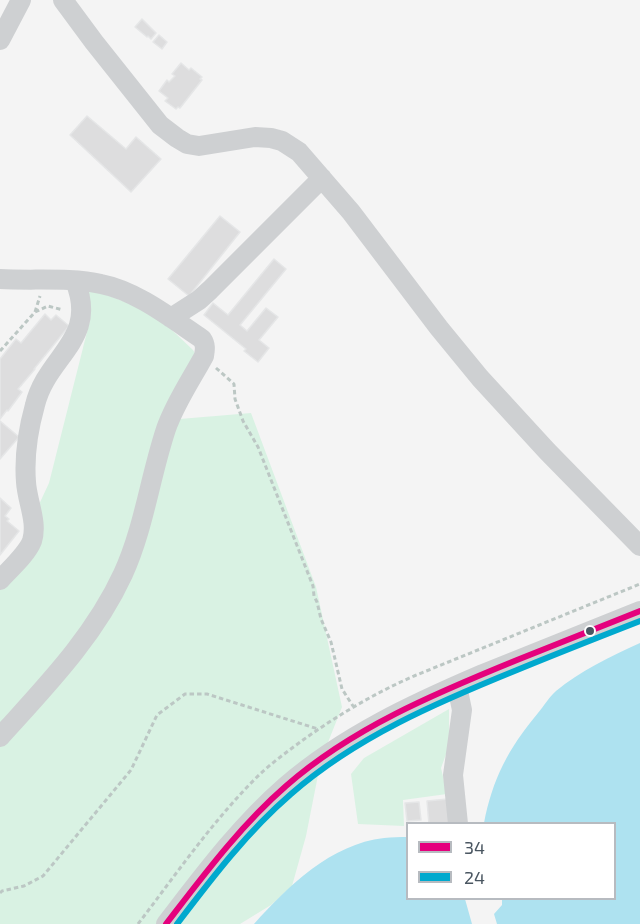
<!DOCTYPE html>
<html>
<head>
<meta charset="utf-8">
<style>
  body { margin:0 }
  #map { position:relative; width:640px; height:924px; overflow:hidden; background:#f4f4f4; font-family:"Exo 2",sans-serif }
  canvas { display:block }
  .legend { position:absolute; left:406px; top:822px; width:210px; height:78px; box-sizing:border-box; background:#fff; border:2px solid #b7bbc0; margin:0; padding:8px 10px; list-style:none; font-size:18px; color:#4a5661 }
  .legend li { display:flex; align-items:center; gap:12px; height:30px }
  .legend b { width:30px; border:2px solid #b7bbc0 }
</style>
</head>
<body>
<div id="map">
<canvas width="640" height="924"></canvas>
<ul class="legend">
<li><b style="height:8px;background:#e5007d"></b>34</li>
<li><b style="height:8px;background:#00a9ce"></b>24</li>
</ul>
</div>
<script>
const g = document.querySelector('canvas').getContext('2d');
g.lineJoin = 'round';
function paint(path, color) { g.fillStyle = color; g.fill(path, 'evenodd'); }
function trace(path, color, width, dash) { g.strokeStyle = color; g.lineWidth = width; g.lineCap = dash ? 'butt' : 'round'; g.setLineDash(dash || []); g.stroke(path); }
paint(new Path2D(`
  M 86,287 L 154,313 L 193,350 L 196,355 L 168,420 L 251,413 L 316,587 L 342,707 L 321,760 L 306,836 L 292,886 L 271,905 L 240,924 L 0,924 L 0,588 L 49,483 L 90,320 Z
  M 449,709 L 449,746 L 441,768 L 447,794 L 403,800 L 404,826 L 358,824 L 351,774 L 364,758 Z`), '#d9f2e3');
paint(new Path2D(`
  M 640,643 L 640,924 L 497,924 L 494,914 L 502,905 L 502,899 L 614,898 L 614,824 L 484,823 C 493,778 508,749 538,713 C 544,706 549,697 556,691 C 580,671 611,656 640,643 Z
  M 407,837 L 408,898 L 465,899 L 472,924 L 254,924 C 288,886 331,844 384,838 C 392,837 400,837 407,837 Z`), '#aee2f0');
const building = new Path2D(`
  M 142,19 L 156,33 L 151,39 L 148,36 L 147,37 L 135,27 Z
  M 159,35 L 167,42 L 162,49 L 153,42 Z
  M 181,63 L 189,70 L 191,68 L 202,77 L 200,79 L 202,80 L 180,108 L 178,107 L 176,109 L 165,101 L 168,98 L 159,91 L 167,80 L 169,82 L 175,76 L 172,74 Z
  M 87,116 L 126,149 L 136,137 L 161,159 L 131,192 L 70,135 Z
  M 220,216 L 240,232 L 189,296 L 168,279 Z
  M 274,259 L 286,269 L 240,325 L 247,331 L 266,308 L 278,317 L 259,340 L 269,348 L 258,362 L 244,351 L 246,349 L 204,315 L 213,303 L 228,315 Z
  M 45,314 L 51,320 L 56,315 L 69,326 L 34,369 L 35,369 L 18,389 L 22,392 L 8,411 L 7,410 L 0,419 L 0,359 L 16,339 L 21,343 Z
  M 0,421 L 19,437 L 0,459 Z
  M 0,498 L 11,508 L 5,516 L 9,519 L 7,521 L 19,531 L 0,555 Z
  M 448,799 L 450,824 L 429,824 L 427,801 Z
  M 419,802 L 421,820 L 407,821 L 405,803 Z`);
paint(building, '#ddddde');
trace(building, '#e5e6e7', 1.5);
trace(new Path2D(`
  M 35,312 L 40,296
  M 0,351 L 35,312 L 48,306 L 63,310
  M 216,368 L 234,384 L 235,399 L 243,421 L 258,447 L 313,586 L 314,596 L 317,602 L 321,619 L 331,642 L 342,689 L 353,706
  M 0,893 L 2,891 L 24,886 L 43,876 L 131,770 L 157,715 L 185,694 L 207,694 L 318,729
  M 138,924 C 177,873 214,819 260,774 C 273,762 288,751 303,740 C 338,715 375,693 414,676 L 640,584`), '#bcc7c4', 3, [4.5, 3]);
trace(new Path2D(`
  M 63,0 L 94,42 L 160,125 L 177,138 L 187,144 L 199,146 L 255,137 L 271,138 L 282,141 L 299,152 L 351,212 L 439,328 L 480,378 L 547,451 L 640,546
  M 0,40 L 21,0
  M 0,279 C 33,281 69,277 101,284 C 137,291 172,319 202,339 C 206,345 205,350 204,356 C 191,380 175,403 166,429 C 150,477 144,528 123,574 C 94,637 46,686 0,737
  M 171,318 L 199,300 L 210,290 L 322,178
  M 0,580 C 10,569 27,554 32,541 C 38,522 27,501 26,482 C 24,456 28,430 35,405 C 47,355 99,340 75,281
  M 457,686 L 462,710 L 453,775 L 458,824
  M 166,924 C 203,876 240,826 286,786 C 344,736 413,704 483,674 C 535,653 588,632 640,611`), '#ced0d2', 20);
trace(new Path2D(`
  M 166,924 C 203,876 240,826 286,786 C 352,728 436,693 517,660 C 558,644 599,627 640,611`), '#e5007d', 6);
trace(new Path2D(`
  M 177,924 C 212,878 247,832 291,794 C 356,737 438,702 517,670 C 558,653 599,637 640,621`), '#00a9ce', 6);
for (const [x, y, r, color] of [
  [590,631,5,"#4a5661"]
]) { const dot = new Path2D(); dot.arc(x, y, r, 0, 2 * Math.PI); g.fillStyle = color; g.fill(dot); trace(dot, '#fff', 2); }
</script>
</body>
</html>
